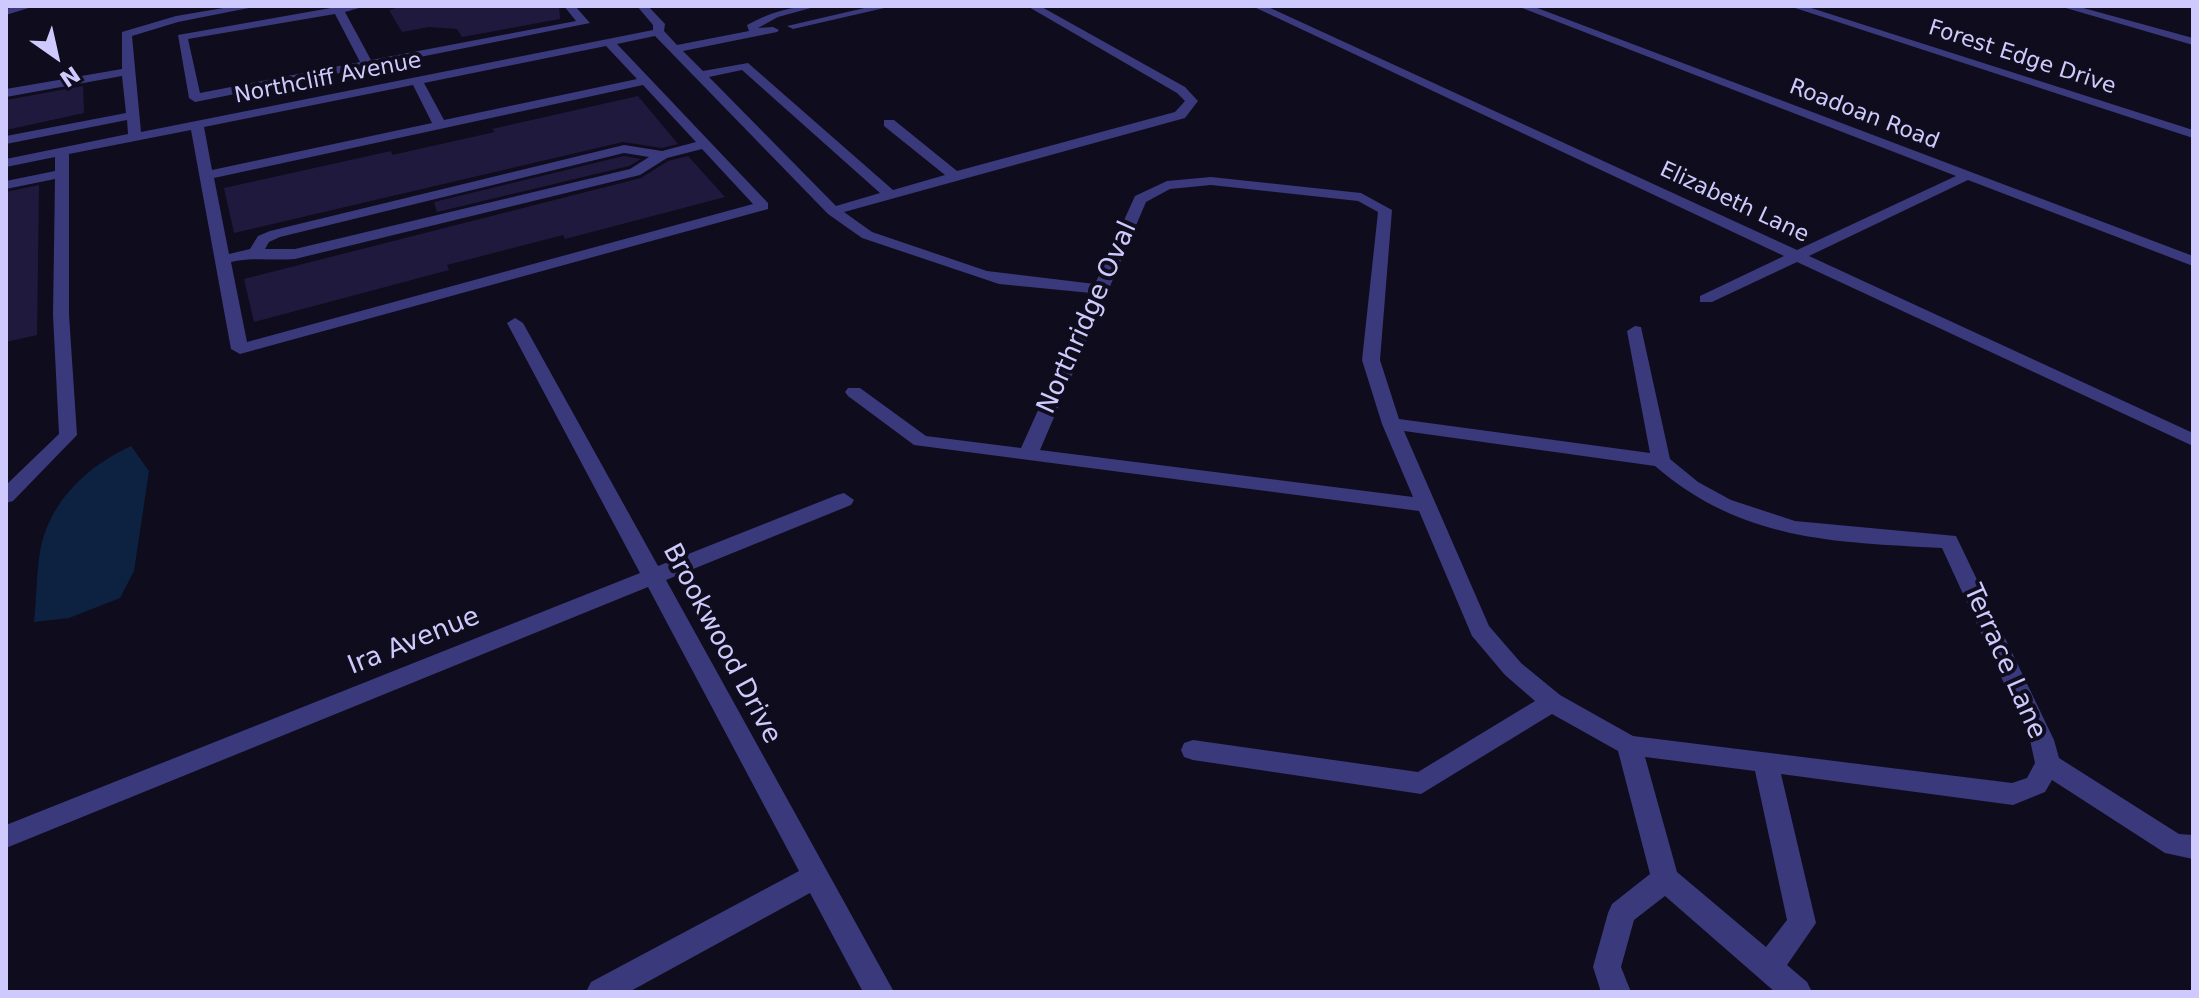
<!DOCTYPE html>
<html>
<head>
<meta charset="utf-8">
<style>
  body { margin:0 }
  #map { position:relative; width:2199px; height:998px; overflow:hidden; background:#0f0c1d; font-family:"DejaVu Sans",sans-serif }
  canvas { display:block }
  .frame { position:absolute; inset:0; border:8px solid #cfcafd; pointer-events:none }
  .north { position:absolute; left:16px; top:16px; width:80px; height:80px; -webkit-text-stroke:6px #0f0c1d; paint-order:stroke; rotate:146deg; font-size:22px; font-weight:700; line-height:32px; text-align:center; color:#cfcafd }
  .north::after { content:''; display:block; margin:auto; width:28px; height:36px; background:#cfcafd; clip-path:polygon(50% 0,100% 100%,50% 72%,0 100%) }
</style>
</head>
<body>
<div id="map">
<canvas width="2199" height="998"></canvas>
<div class="frame"></div>
<div class="north">N</div>
</div>
<script>
const g = document.querySelector('canvas').getContext('2d');
g.lineJoin = 'round';
function paint(path, color) { g.fillStyle = color; g.fill(path, 'evenodd'); }
function label(font, color, halo, rows, align = 'center') {
  g.font = font + ' "DejaVu Sans",sans-serif'; g.lineWidth = 8; g.setLineDash([]); g.textBaseline = 'middle'; g.strokeStyle = halo; g.fillStyle = color; for (const [text, x, y, turn = 0] of rows) {
    g.save(); g.translate(x, y); g.rotate((+turn || 0) * Math.PI / 180); g.textAlign = isNaN(turn) ? turn : align; if (halo) g.strokeText(text, 0, 0); g.fillText(text, 0, 0); g.restore();
  }
}
paint(new Path2D(`
  M 131,446 L 149,471 L 134,571 L 120,598 L 69,618 L 34,622 C 37,597 36,567 42,542 C 54,497 90,465 131,446 Z`), '#0d2241');
paint(new Path2D(`
  M 403,6 L 559,6 L 560,19 L 462,37 L 457,29 L 429,27 L 402,32 L 389,10 Z
  M 83,86 L 84,113 L 6,130 L 6,100 Z
  M 638,96 L 678,144 L 662,148 L 623,142 L 234,233 L 224,188 L 391,151 L 392,155 L 495,132 L 492,129 Z
  M 624,156 L 641,159 L 629,166 L 437,212 L 434,202 Z
  M 688,156 L 725,197 L 565,239 L 563,235 L 447,265 L 449,270 L 254,322 L 244,279 L 641,178 L 668,161 Z
  M 39,185 L 37,335 L 6,342 L 6,192 Z`), '#20193e');
paint(new Path2D(`
  M 17,6 L 35,6 L 6,15 L 6,9 Z
  M 235,6 L 259,6 L 178,22 L 132,36 L 141,132 L 653,30 L 653,25 L 637,6 L 648,6 L 665,24 L 664,31 L 677,45 L 749,31 L 747,25 C 771,12 791,6 818,6 L 778,17 L 758,28 L 773,27 L 779,30 L 777,32 L 683,51 L 703,71 L 748,63 L 893,190 L 945,175 L 884,126 L 884,120 L 894,120 L 957,171 L 1175,112 L 1185,101 L 1177,93 L 1027,6 L 1040,6 L 1185,87 L 1198,101 L 1185,118 L 844,212 L 872,232 L 987,271 L 1095,284 L 1135,196 L 1167,181 L 1211,177 L 1361,193 L 1392,210 L 1380,360 L 1399,419 L 1650,453 L 1627,331 L 1635,326 L 1641,327 L 1670,459 L 1698,482 L 1731,500 L 1795,521 L 1956,536 L 2054,740 L 2059,758 L 2179,834 L 2193,835 L 2193,859 L 2165,853 L 2052,780 L 2045,792 L 2013,805 L 1781,774 L 1816,923 L 1787,965 L 1807,982 L 1812,992 L 1775,992 L 1665,896 L 1634,920 L 1621,967 L 1631,992 L 1601,992 L 1593,967 L 1608,913 L 1612,904 L 1650,874 L 1618,751 L 1552,714 L 1421,794 L 1193,760 L 1184,757 L 1181,750 L 1184,743 L 1193,740 L 1418,772 L 1535,701 L 1505,675 L 1472,636 L 1419,511 L 914,445 L 848,396 L 845,392 L 848,388 L 860,388 L 926,436 L 1021,448 L 1091,293 L 999,284 L 862,238 L 828,214 L 655,36 L 617,44 L 768,203 L 768,209 L 240,354 L 231,349 L 191,130 L 69,154 L 69,315 L 77,435 L 13,501 L 6,503 L 6,485 L 59,434 L 53,315 L 55,179 L 6,189 L 6,181 L 55,171 L 55,157 L 6,167 L 6,159 L 128,134 L 127,120 L 6,144 L 6,136 L 126,113 L 122,76 L 6,97 L 6,89 L 122,69 L 122,32 L 176,16 ZM 606,46 L 637,79 L 444,120 L 424,83 ZM 742,70 L 880,193 L 836,206 L 709,77 ZM 413,85 L 432,123 L 212,170 L 204,127 ZM 643,85 L 696,142 L 662,151 L 624,145 L 270,231 L 258,236 L 250,249 L 229,254 L 214,178 ZM 702,149 L 753,204 L 247,342 L 231,262 C 254,257 272,261 295,259 L 640,175 L 667,158 ZM 624,153 L 649,157 L 630,169 L 295,249 L 265,249 L 269,242 L 280,237 ZM 1211,185 L 1358,201 L 1378,212 L 1362,360 L 1382,424 L 1413,497 L 1040,450 L 1146,202 L 1170,189 ZM 1404,431 L 1655,466 C 1742,541 1833,542 1942,548 L 2030,740 L 2035,763 L 2027,778 L 2012,783 L 1633,736 L 1560,695 L 1521,663 L 1489,626 ZM 1645,757 L 1755,771 L 1787,920 L 1766,947 L 1677,872 Z
  M 366,6 L 345,12 L 371,60 L 576,21 L 564,6 L 575,6 L 590,23 L 195,102 L 189,98 L 178,35 L 342,6 ZM 335,14 L 360,62 L 200,93 L 188,39 Z
  M 873,6 L 893,6 L 793,29 L 787,26 Z
  M 1252,6 L 1266,6 L 1797,250 L 1956,176 L 1517,6 L 1532,6 L 2193,256 L 2193,266 L 1968,180 L 1809,256 L 2193,433 L 2193,446 L 1797,262 L 1712,302 L 1700,302 L 1700,296 L 1784,256 Z
  M 1789,6 L 1805,6 L 2193,130 L 2193,138 Z
  M 2059,6 L 2076,6 L 2193,38 L 2193,45 Z
  M 515,318 L 523,323 L 658,566 L 837,495 L 844,493 L 854,500 L 851,505 L 666,580 L 894,992 L 863,992 L 810,893 L 629,992 L 586,992 L 591,982 L 799,871 L 648,587 L 6,848 L 6,825 L 640,573 L 507,323 Z`), '#3a397b');
label('22px', '#cfcafd', '#0f0c1d', [
  ["Forest Edge Drive",2022,58,18],
  ["Northcliff Avenue",328,79,-11],
  ["Roadoan Road",1864,115,21],
  ["Elizabeth Lane",1734,203,25]
]);
label('26px', '#cfcafd', '#0f0c1d', [
  ["Northridge Oval",1088,318,-66],
  ["Ira Avenue",414,642,-22],
  ["Brookwood Drive",721,644,62],
  ["Terrace Lane",2004,662,66]
]);
</script>
</body>
</html>
